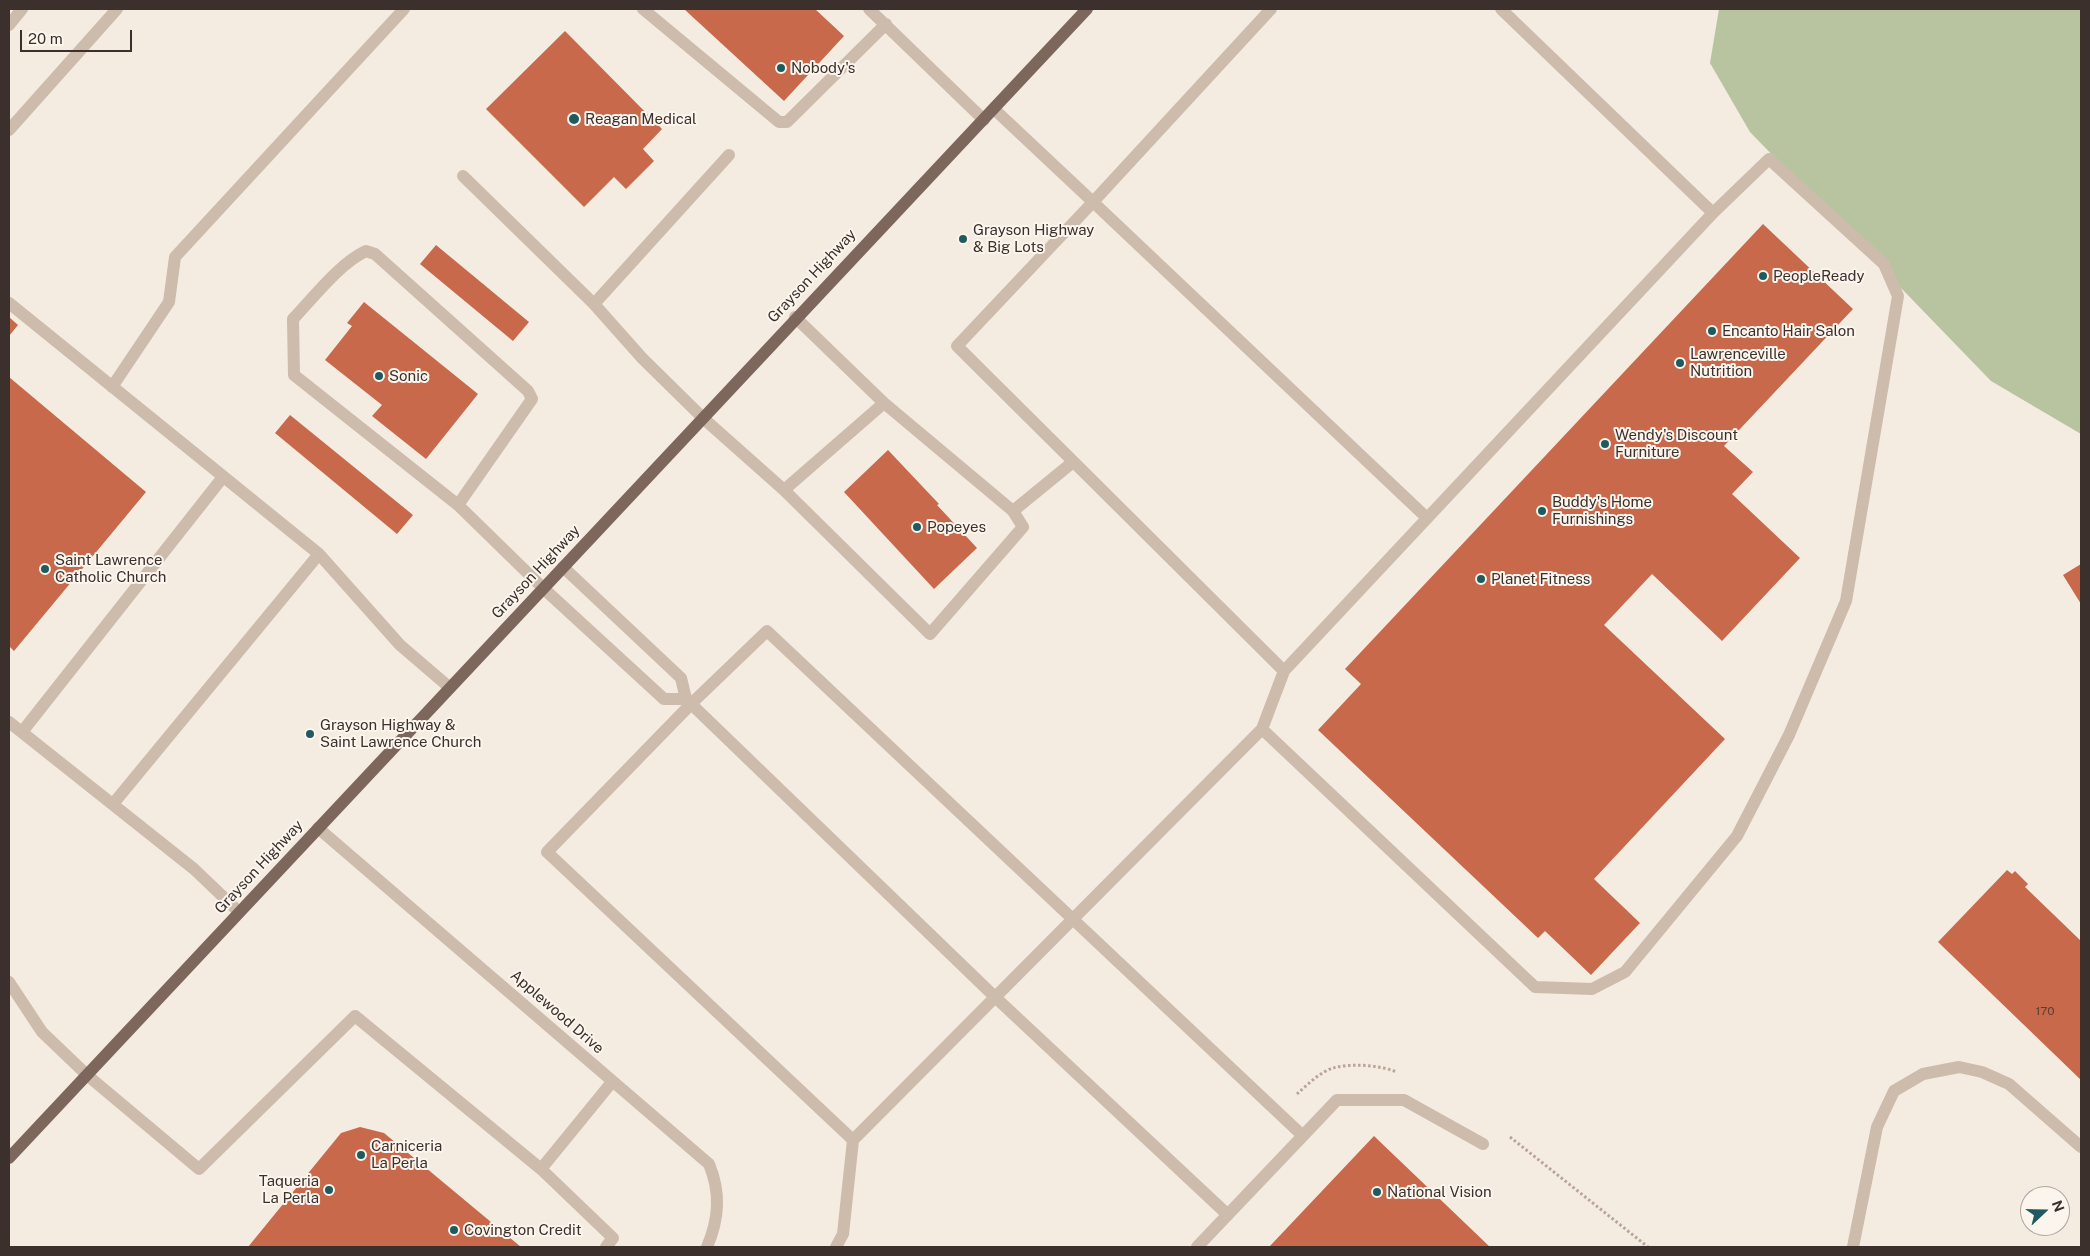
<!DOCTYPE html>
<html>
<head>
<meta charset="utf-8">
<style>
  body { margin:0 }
  #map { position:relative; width:2090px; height:1256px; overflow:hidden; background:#f4ebe1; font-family:"Public Sans",sans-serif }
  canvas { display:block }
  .frame { position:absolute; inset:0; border:10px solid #3b302b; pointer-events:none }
  .north { position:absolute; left:2020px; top:1186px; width:50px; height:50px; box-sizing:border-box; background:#fbf5ee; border:1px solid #aea6a0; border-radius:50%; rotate:69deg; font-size:14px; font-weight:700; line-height:20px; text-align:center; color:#3b302b }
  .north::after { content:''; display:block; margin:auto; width:18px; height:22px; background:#1f5a5e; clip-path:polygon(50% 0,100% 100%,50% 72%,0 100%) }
  .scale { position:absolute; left:20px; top:30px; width:112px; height:22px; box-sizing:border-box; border:2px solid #3b302b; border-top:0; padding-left:6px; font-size:15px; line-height:18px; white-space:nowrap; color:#3b302b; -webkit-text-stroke:4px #fbf5ee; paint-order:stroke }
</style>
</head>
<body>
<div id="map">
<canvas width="2090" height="1256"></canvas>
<div class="frame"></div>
<div class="north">N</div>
<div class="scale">20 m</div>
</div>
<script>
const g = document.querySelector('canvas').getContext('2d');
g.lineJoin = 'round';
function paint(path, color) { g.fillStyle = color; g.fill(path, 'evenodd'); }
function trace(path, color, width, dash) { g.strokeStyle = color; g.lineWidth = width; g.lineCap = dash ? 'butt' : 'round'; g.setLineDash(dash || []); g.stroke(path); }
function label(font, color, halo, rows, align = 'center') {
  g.font = font + ' "Public Sans",sans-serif'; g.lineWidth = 4; g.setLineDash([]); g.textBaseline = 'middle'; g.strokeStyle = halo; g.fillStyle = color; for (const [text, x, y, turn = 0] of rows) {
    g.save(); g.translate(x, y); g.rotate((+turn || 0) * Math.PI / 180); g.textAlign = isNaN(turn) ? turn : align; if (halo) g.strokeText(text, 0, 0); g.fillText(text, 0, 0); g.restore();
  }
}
paint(new Path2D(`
  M 1719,9 L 2081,9 L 2081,434 L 1991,381 L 1750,132 L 1710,63 Z`), '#b8c4a0');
paint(new Path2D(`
  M 684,9 L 815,9 L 844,36 L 784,101 Z
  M 565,31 L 662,129 L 643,149 L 654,161 L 626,189 L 614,177 L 584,207 L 486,109 Z
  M 1763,224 L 1853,309 L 1724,446 L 1753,472 L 1732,494 L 1800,558 L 1722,641 L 1652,574 L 1604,625 L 1725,739 L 1594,879 L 1640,923 L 1591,975 L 1545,931 L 1538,938 L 1318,730 L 1361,684 L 1345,669 Z
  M 436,245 L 529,322 L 513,341 L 420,264 Z
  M 364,302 L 478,394 L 426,459 L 372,416 L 382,405 L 325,360 L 352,326 L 347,323 Z
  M 9,317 L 18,325 L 9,336 Z
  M 9,377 L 146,492 L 14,651 L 9,646 Z
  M 290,415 L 413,515 L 397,534 L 275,433 Z
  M 888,450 L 939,504 L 937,505 L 977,548 L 934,589 L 844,492 Z
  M 2081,564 L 2081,604 L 2063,575 Z
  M 2007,870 L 2012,874 L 2015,871 L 2028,884 L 2025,887 L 2081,941 L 2081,1080 L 1938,942 Z
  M 360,1127 L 384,1133 L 521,1247 L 248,1247 L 341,1133 Z
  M 1374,1136 L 1490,1247 L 1269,1247 Z`), '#c8694b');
trace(new Path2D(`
  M 1297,1094 C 1307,1085 1320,1072 1333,1068 C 1352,1063 1379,1065 1397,1072
  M 1510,1137 L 1648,1247`), '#b9a596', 3, [2.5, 2.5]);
trace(new Path2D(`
  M 643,9 L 779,122 L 787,122 L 886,24
  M 869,9 L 984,120
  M 1271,9 L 1093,202 L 1427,518
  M 994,109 L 1093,202 L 957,346 L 1284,671 L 1713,213 L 1501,9
  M 9,130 L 117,9
  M 463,176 L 594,304 L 642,358 L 703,418 L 784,490
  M 9,303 L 319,554 L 400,645 L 449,687
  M 594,304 L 729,155
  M 795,317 L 884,403
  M 112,387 L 169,302 L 175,257 L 404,9
  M 884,403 L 1013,511 L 1023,527 L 930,634 L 784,490 Z
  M 458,505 L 532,399 L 528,391 L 375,254 L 366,251 C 340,263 313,298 293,319 L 294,375 L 458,505 L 543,588 L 664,699 L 686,699
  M 1013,511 L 1073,462
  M 563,567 L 681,678 L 686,699 L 995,997 L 1228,1215
  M 1284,671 L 1262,729 L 1535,987 L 1592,989 L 1625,972 L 1737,836 L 1789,735 L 1846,601 L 1898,296 L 1884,264 L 1769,159 L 1713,213
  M 9,722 L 194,869 L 239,912
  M 22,732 L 223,477
  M 113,804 L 319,554
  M 9,982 L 42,1032 L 87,1075 L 199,1169 L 355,1016 L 541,1169 L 612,1082
  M 853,1140 L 547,852 L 692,703 L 767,631 L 1303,1136
  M 541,1169 L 613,1238 L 606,1247
  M 836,1247 L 843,1234 L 853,1140 L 1262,729
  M 1197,1247 L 1337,1100 L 1404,1100 L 1483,1144
  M 1853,1247 L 1877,1127 L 1894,1091 L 1923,1074 L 1959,1067 L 1982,1072 L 2009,1084 L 2081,1147`), '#cdbbac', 12);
trace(new Path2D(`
  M 9,25 L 22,9
  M 318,828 L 709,1164 C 721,1193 719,1219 707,1247`), '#cdbbac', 12);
trace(new Path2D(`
  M 9,1158 L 1087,9`), '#7d675c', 12);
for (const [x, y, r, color] of [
  [781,68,5,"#1f5a5e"],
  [574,119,6,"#1f5a5e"],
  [963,239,5,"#1f5a5e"],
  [1763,276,5,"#1f5a5e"],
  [1712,331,5,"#1f5a5e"],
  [1680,363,5,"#1f5a5e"],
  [379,376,5,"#1f5a5e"],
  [1605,444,5,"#1f5a5e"],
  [1542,511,5,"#1f5a5e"],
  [917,527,5,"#1f5a5e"],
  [45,569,5,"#1f5a5e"],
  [1481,579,5,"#1f5a5e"],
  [310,734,5,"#1f5a5e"],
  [361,1155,5,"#1f5a5e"],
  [329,1190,5,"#1f5a5e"],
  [1377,1192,5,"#1f5a5e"],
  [454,1230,5,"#1f5a5e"]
]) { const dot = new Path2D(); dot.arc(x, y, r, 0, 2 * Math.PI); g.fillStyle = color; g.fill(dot); trace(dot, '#fbf5ee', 2); }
label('12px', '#5e3e33', null, [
  ["170",2045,1011]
]);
label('15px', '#3b302b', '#fbf5ee', [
  ["Nobody's",791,68],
  ["Reagan Medical",585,119],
  ["Grayson Highway",973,230],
  ["& Big Lots",973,247],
  ["PeopleReady",1773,276],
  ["Encanto Hair Salon",1722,331],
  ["Lawrenceville",1690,354],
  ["Nutrition",1690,371],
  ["Sonic",389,376],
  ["Wendy's Discount",1615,435],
  ["Furniture",1615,452],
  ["Buddy's Home",1552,502],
  ["Furnishings",1552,519],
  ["Popeyes",927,527],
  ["Saint Lawrence",55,560],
  ["Catholic Church",55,577],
  ["Planet Fitness",1491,579],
  ["Grayson Highway &",320,725],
  ["Saint Lawrence Church",320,742],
  ["Carniceria",371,1146],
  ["La Perla",371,1163],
  ["Taqueria",319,1181,"right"],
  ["La Perla",319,1198,"right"],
  ["National Vision",1387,1192],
  ["Covington Credit",464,1230]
], 'left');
label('15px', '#3b302b', '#fbf5ee', [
  ["Grayson Highway",812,276,-47],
  ["Grayson Highway",536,572,-47],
  ["Grayson Highway",259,867,-47],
  ["Applewood Drive",557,1012,41]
]);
</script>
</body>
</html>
